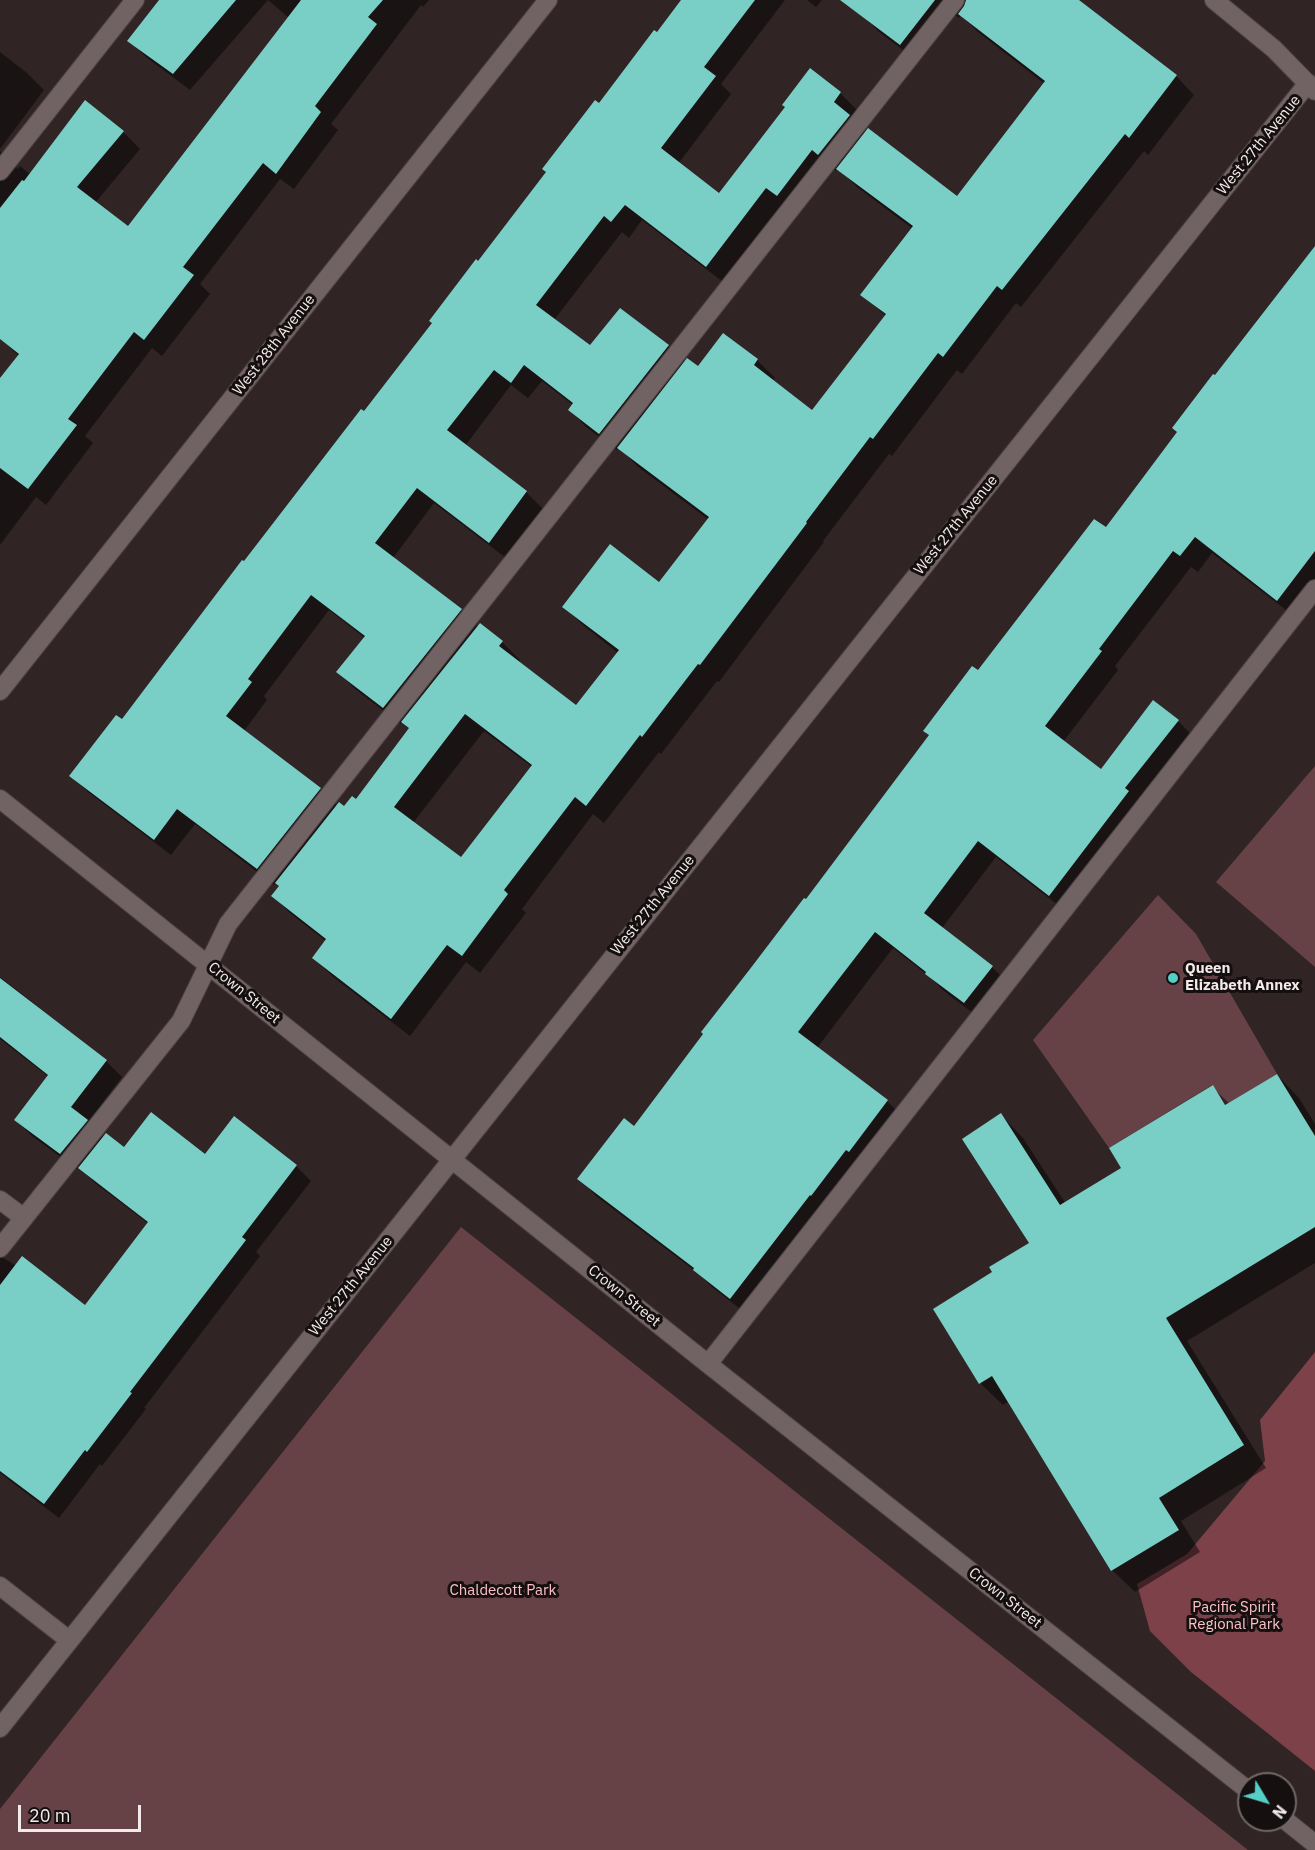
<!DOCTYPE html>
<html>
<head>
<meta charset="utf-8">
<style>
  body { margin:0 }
  #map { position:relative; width:1315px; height:1850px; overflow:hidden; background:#312425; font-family:"IBM Plex Sans",sans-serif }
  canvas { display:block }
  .north { position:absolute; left:1237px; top:1772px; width:60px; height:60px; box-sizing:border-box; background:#150f10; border:2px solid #6e6768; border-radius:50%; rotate:128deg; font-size:16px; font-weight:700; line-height:24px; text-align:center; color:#f3ebeb }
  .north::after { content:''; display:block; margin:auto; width:21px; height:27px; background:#55cec5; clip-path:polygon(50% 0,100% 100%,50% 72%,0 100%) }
  .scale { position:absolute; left:18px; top:1805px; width:123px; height:27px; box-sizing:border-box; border:3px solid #f3ebeb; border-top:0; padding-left:8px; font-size:18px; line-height:21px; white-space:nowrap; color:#f3ebeb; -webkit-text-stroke:4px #150f10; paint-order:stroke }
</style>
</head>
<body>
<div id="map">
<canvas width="1315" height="1850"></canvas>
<div class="north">N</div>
<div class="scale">20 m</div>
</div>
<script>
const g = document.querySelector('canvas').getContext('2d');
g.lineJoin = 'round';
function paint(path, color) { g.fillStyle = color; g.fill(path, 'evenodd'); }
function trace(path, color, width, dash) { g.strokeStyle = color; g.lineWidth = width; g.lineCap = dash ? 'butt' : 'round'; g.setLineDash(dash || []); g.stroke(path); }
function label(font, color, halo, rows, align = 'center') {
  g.font = font + ' "IBM Plex Sans",sans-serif'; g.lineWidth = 6; g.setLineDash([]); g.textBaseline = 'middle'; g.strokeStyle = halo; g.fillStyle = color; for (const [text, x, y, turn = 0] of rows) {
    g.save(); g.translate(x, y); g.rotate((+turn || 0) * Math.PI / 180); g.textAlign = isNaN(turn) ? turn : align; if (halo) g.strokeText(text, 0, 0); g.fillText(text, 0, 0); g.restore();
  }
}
paint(new Path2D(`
  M 1315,766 L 1315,967 L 1216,882 Z
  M 1158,895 L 1196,934 L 1277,1074 L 1225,1105 L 1212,1085 L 1109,1148 L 1033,1040 Z
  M 461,1227 L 1248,1850 L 0,1850 L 0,1809 Z`), '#664246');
paint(new Path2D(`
  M 1315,1352 L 1315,1771 L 1191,1672 L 1150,1631 L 1137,1584 L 1187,1554 L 1265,1461 L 1260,1420 Z`), '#7d4149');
paint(new Path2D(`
  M 161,0 L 429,0 L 423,7 L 421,5 L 331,124 L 338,130 L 294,189 L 280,179 L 200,284 L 210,294 L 162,356 L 152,348 L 85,436 L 93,443 L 46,505 L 36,497 L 0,545 L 0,380 L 19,356 L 0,338 L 0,151 L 18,169 L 20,166 L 31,175 L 85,103 L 123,132 L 140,149 L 95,203 L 128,228 L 289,18 L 268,0 L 190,90 L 146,57 L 129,40 Z
  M 683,0 L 785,0 L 721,84 L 731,94 L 678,164 L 719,195 L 840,93 L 857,110 L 851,117 L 867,133 L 957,198 L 1045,84 L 978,32 L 961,15 L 959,18 L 955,15 L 919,62 L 879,32 L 861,14 L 872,0 L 1056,0 L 1090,10 L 1176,76 L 1194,95 L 1148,155 L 1144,151 L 1021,307 L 1016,303 L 962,374 L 957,370 L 892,456 L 889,454 L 823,541 L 824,542 L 719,682 L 717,681 L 661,754 L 659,752 L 604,823 L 593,814 L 522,909 L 526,913 L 480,973 L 466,962 L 410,1036 L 332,976 L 314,958 L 326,941 L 291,914 L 273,896 L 280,886 L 276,882 L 274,885 L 195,824 L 171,855 L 88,792 L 71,776 L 123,722 L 244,563 L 364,413 L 599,105 ZM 829,166 L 836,171 L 838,168 L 857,187 L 913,229 L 862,294 L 886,316 L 813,412 L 773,381 L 775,378 L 757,360 L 698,368 L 686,363 L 668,346 L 620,310 L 590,347 L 554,320 L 622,232 L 629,238 L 642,220 L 723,282 L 783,203 L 794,212 ZM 542,381 L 573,405 L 570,410 L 586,427 L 617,450 L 619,447 L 637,466 L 709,520 L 660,584 L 564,607 L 583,625 L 618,653 L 576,708 L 518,663 L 520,660 L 502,642 L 480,625 L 478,627 L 461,610 L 393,558 L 434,503 L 506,558 L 543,509 L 526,492 L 465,446 L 511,385 L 528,398 ZM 329,610 L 365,638 L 338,672 L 355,689 L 401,724 L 403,721 L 411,729 L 356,801 L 344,808 L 337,806 L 320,789 L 244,731 L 267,700 L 264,696 ZM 484,731 L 532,767 L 461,859 L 413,823 Z
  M 807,0 L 822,0 L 816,7 Z
  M 0,52 L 27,73 L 44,90 L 0,149 Z
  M 1315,248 L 1315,591 L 1295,617 L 1212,553 L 1198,572 L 1191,567 L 1115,666 L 1118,670 L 1063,742 L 1101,772 L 1178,721 L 1195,738 L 1067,912 L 996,857 L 942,928 L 992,967 L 1009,984 L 982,1020 L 944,991 L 930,977 L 893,948 L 817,1048 L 887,1101 L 904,1118 L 748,1315 L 712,1287 L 698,1273 L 596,1196 L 579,1178 L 634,1128 L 978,672 L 1106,529 L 1178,433 L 1216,378 Z
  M 0,977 L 31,1001 L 45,1014 L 106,1061 L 122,1077 L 88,1122 L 104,1138 L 125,1149 L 206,1156 L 234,1118 L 296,1166 L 311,1181 L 256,1252 L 260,1256 L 144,1408 L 146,1409 L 102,1466 L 100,1464 L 59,1518 L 0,1473 L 0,1256 L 85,1307 L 149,1224 L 95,1183 L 79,1167 L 77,1169 L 32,1136 L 16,1120 L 49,1077 L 0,1039 Z
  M 1277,1075 L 1299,1098 L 1315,1124 L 1315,1263 L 1187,1341 L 1266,1468 L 1181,1521 L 1200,1552 L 1135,1592 L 1112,1570 L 1009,1401 L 1003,1405 L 980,1383 L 994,1273 L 1032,1243 L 1001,1115 L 1023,1138 L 1066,1204 L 1123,1169 L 1212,1087 L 1230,1104 Z`), '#0007');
paint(new Path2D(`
  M 159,0 L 236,0 L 173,74 L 127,41 Z
  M 301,0 L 383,0 L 368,17 L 377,24 L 315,106 L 321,112 L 276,174 L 263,163 L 183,267 L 194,275 L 144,340 L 134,332 L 68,419 L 77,425 L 28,489 L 0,468 L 0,378 L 19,354 L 0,339 L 0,208 L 22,180 L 24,181 L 85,100 L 124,131 L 77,187 L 128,226 Z
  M 681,0 L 755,0 L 704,67 L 716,76 L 661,148 L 719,193 L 785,107 L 782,105 L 810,68 L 841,92 L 834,102 L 850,115 L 818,155 L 812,150 L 777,196 L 766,188 L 706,267 L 625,205 L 611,222 L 604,216 L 536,305 L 590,345 L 620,308 L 669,345 L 599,434 L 568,410 L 573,403 L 524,365 L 511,383 L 494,370 L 447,430 L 527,491 L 489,543 L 417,488 L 375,543 L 462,609 L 383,708 L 336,672 L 365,636 L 311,595 L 248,679 L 252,682 L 226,716 L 321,788 L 257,869 L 177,809 L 154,840 L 69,776 L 116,715 L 122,719 L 242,560 L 244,561 L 361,409 L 364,411 L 432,323 L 429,321 L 476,259 L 478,261 L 546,172 L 542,169 L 595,100 L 599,103 L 654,30 L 657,32 Z
  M 840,0 L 935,0 L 900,45 Z
  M 966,0 L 1079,0 L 1177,75 L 1129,138 L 1125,134 L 1002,290 L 997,286 L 943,357 L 938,353 L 873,439 L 870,437 L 806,522 L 807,523 L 700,665 L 698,664 L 642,737 L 640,735 L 586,806 L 575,797 L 504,890 L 508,894 L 462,956 L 447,945 L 391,1019 L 312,958 L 326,939 L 271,896 L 279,886 L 275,883 L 339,802 L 344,806 L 352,796 L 356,799 L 409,728 L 401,722 L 480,623 L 503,641 L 499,646 L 576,705 L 619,650 L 562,607 L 610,544 L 659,582 L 709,517 L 617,448 L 687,358 L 698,366 L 723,333 L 758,359 L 754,365 L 812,410 L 886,314 L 860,295 L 913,226 L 836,169 L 868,128 L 957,196 L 1045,81 L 958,14 L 964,6 ZM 465,714 L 532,765 L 461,857 L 394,807 Z
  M 1315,246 L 1315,551 L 1277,601 L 1195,537 L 1180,556 L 1173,551 L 1099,649 L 1102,651 L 1045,726 L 1101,769 L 1153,700 L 1179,720 L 1125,788 L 1129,791 L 1049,896 L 978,841 L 924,913 L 993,966 L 964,1003 L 925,974 L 926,972 L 875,932 L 798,1032 L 888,1100 L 849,1152 L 846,1150 L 811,1196 L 810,1195 L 730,1299 L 693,1270 L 694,1268 L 577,1179 L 624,1118 L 634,1126 L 703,1034 L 701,1032 L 750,969 L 804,898 L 806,899 L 929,735 L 923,731 L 972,666 L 978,670 L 1094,519 L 1106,527 L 1177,432 L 1172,428 L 1213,374 L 1215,375 Z
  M 0,978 L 107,1060 L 71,1107 L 88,1120 L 60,1154 L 14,1120 L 48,1075 L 0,1037 Z
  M 1277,1074 L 1315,1136 L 1315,1227 L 1166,1318 L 1244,1445 L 1159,1498 L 1179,1530 L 1111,1571 L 992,1376 L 979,1384 L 933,1309 L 992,1272 L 989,1267 L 1029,1243 L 962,1139 L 1001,1113 L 1060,1205 L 1121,1168 L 1109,1148 L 1213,1085 L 1225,1105 Z
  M 151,1112 L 205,1154 L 234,1116 L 297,1165 L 242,1237 L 246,1240 L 130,1392 L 132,1393 L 87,1452 L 85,1450 L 44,1504 L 0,1471 L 0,1285 L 22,1256 L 85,1305 L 148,1222 L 78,1168 L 106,1133 L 124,1147 Z`), '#79cec6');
const minor = new Path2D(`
  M 1214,0 L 1274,49 L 1315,91
  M 0,171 L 135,0
  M 0,691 L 548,0
  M 0,799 L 708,1364 L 1249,1791
  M 0,1200 L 24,1218
  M 0,1248 L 181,1021 L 228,924 L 955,0
  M 708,1364 L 1315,589
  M 0,1586 L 69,1640
  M 0,1728 L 1308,83
  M 1285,1820 L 1315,1844`);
trace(minor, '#4d4244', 20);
trace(minor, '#716263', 18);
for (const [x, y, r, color] of [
  [1173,978,6,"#55cec5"]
]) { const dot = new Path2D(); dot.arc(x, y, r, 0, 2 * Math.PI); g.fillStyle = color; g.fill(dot); trace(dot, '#150f10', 2); }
label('15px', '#f3ebeb', '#150f10', [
  ["West 27th Avenue",1259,145,-51],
  ["West 28th Avenue",274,345,-52],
  ["West 27th Avenue",956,525,-51],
  ["West 27th Avenue",653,905,-51],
  ["Crown Street",244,993,39],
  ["West 27th Avenue",351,1286,-51],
  ["Crown Street",624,1296,39],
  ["Crown Street",1005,1598,38]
]);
label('bold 15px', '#f3ebeb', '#150f10', [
  ["Queen",1185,969],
  ["Elizabeth Annex",1185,986]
], 'left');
label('15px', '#fbc0c5', '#150f10', [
  ["Chaldecott Park",503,1591],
  ["Pacific Spirit",1234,1608],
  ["Regional Park",1234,1625]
]);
</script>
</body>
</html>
